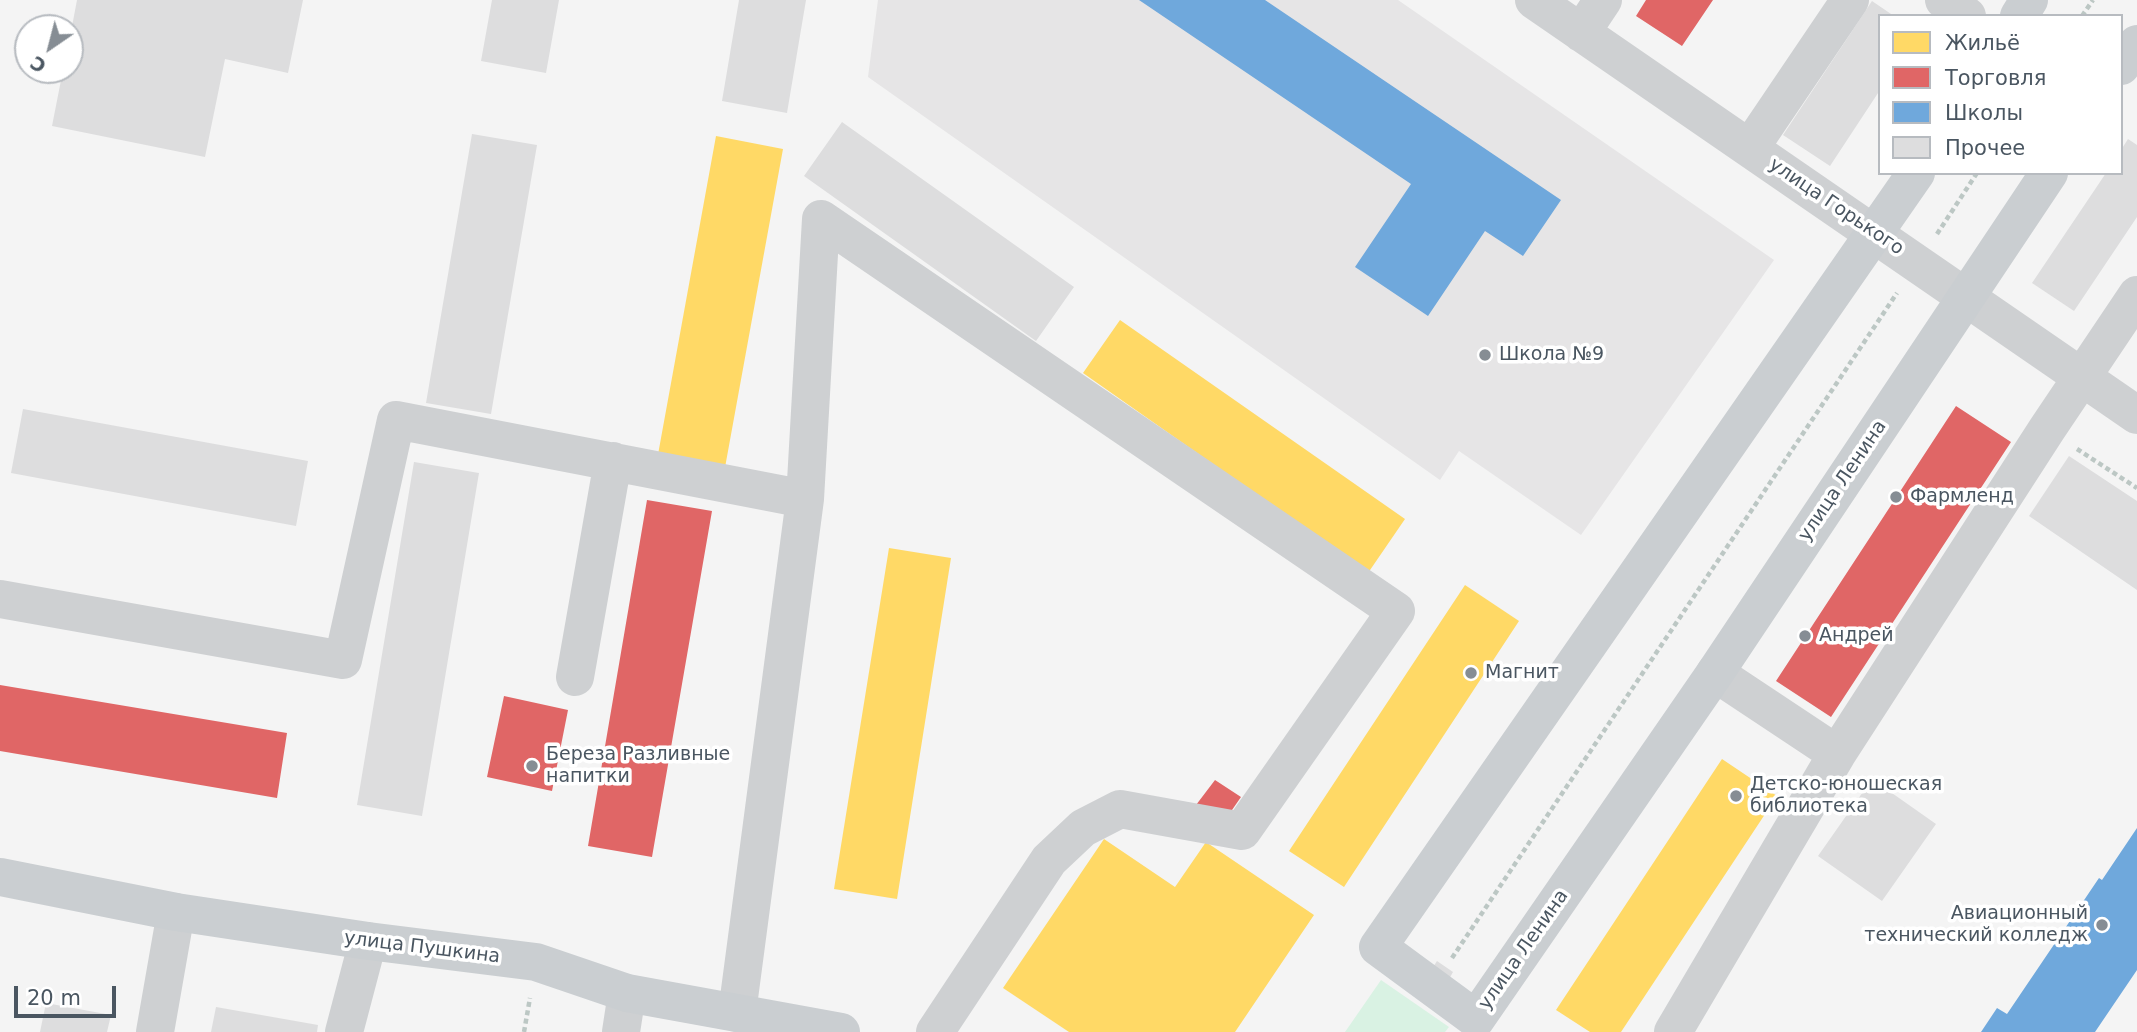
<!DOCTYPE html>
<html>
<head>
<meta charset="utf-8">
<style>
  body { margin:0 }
  #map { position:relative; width:2137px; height:1032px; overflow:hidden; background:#f4f4f4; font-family:"DejaVu Sans",sans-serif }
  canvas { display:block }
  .legend { position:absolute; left:1878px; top:14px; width:245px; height:161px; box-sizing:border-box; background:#fff; border:2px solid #b7bbc0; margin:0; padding:9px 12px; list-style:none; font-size:21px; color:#4a5661 }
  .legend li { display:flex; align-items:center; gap:14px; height:35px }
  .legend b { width:35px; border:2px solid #b7bbc0 }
  .north { position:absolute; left:14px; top:14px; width:70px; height:70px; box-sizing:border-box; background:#fff; border:2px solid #b7bbc0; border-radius:50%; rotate:215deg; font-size:19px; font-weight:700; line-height:28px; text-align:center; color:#4a5661 }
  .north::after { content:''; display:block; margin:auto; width:24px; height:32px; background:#868d94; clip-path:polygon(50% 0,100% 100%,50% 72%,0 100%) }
  .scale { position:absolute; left:14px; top:986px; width:102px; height:32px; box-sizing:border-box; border:4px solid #4a5661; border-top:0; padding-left:9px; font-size:21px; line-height:24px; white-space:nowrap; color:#4a5661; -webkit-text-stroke:5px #fff; paint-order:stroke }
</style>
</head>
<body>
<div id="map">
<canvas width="2137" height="1032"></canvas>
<ul class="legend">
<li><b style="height:19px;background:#ffd966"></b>Жильё</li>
<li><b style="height:19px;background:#e06666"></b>Торговля</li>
<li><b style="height:19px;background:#6fa8dc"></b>Школы</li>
<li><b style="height:19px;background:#ddddde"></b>Прочее</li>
</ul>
<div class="north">С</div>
<div class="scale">20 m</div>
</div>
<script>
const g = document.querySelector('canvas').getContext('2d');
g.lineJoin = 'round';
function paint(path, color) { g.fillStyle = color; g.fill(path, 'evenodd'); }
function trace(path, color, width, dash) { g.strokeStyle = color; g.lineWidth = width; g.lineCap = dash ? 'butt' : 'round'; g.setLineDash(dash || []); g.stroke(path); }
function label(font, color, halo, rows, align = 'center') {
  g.font = font + ' "DejaVu Sans",sans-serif'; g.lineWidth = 7; g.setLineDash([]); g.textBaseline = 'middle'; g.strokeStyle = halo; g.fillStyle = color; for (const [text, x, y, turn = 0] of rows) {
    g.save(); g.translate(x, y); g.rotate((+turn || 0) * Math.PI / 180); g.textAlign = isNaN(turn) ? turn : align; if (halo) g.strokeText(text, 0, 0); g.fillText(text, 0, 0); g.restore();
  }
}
paint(new Path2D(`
  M 878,0 L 1398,0 L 1774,260 L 1581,535 L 1459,451 L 1440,480 L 868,77 Z`), '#e6e5e6');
paint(new Path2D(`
  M 1381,980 L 1449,1027 L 1445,1032 L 1345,1032 Z`), '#d9f2e3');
paint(new Path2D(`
  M 716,136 L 783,149 L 724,473 L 657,460 Z
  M 1120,320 L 1405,519 L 1368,573 L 1083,373 Z
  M 889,548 L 951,558 L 897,899 L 834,889 Z
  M 1465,585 L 1519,621 L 1344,887 L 1289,851 Z
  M 1722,759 L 1777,796 L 1621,1032 L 1590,1032 L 1556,1010 Z
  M 1104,839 L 1175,887 L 1206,842 L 1314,915 L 1235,1032 L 1069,1032 L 1003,988 Z`), '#ffd966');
paint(new Path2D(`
  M 1646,0 L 1713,0 L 1682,46 L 1636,16 Z
  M 1956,406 L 2011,442 L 1831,717 L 1776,681 Z
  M 647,500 L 712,511 L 652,857 L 588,846 Z
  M 0,685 L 287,733 L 277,798 L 0,751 Z
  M 504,696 L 568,710 L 552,791 L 487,777 Z
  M 1215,780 L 1241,797 L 1223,823 L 1196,805 Z`), '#e06666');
paint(new Path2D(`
  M 1139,0 L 1265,0 L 1561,200 L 1523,256 L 1485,231 L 1428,316 L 1355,267 L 1411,184 Z
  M 2137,828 L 2137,970 L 2095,1032 L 1981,1032 L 1997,1008 L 2007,1014 L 2099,878 L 2102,880 Z`), '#6fa8dc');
paint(new Path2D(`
  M 77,0 L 303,0 L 288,73 L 225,59 L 205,157 L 52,126 L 63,70 L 70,70 L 70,37 Z
  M 492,0 L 559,0 L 546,73 L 481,61 Z
  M 739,0 L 806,0 L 787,113 L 722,101 Z
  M 1872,1 L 1894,16 L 1880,16 L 1880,90 L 1830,166 L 1783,135 Z
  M 842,122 L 1074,287 L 1036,341 L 804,176 Z
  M 472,134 L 537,145 L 491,414 L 426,403 Z
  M 2128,139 L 2137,145 L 2137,217 L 2074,311 L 2032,283 L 2106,173 L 2121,173 L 2121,150 Z
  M 23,409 L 308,461 L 296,526 L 11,473 Z
  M 2069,456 L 2137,501 L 2137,590 L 2029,516 Z
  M 414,462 L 479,473 L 422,816 L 357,805 Z
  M 1872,779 L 1936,824 L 1882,901 L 1818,856 Z
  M 1437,961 L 1453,972 L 1445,986 L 1428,975 Z
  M 46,1003 L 111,1015 L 107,1032 L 40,1032 Z
  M 216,1007 L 318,1025 L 317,1032 L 211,1032 Z`), '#ddddde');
trace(new Path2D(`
  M 2082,16 L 2093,0
  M 1937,234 L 1977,173
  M 2077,449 L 2137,488
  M 1452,958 L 1897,293
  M 524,1032 L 530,998`), '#bcc7c4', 4.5, [5, 3.5]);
trace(new Path2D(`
  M 1534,0 L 2137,415
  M 1944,0 L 1967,16
  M 1581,33 L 1603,0
  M 1750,148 L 1850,0
  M 821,219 L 1396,611 L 1242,831 L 1120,809 L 1083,828 L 1049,860 L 935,1032
  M 0,599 L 343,660 L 396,420 L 805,499
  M 1715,673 L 1837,754
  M 575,677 L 613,461
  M 737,1013 L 805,499 L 821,219
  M 155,1032 L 176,912
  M 344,1032 L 368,941
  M 621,1032 L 627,993
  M 1673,1032 L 1837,754 L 2047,429 L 2137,295`), '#ced0d2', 38);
trace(new Path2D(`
  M 2019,16 L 2029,0
  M 2121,66 L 2137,44
  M 1916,173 L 1378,947 L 1476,1019 L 1715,673 L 2049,173
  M 0,877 L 176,912 L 368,941 L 536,962 L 627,993 L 841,1032`), '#caced1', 38);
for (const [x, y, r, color] of [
  [1485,355,7,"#868d94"],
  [1896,497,7,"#868d94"],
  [1805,636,7,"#868d94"],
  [1471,673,7,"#868d94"],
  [532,766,7,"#868d94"],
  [1736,796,7,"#868d94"],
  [2102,925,7,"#868d94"]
]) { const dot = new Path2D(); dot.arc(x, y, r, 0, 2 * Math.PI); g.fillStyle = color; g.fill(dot); trace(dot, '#fff', 2.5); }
label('19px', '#4a5661', '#fff', [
  ["улица Горького",1836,207,34],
  ["улица Ленина",1843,481,-56],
  ["улица Пушкина",422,948,7],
  ["улица Ленина",1524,950,-55]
]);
label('19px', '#4a5661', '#fff', [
  ["Школа №9",1499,355],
  ["Фармленд",1910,497],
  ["Андрей",1819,636],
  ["Магнит",1485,673],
  ["Береза Разливные",546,755],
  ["напитки",546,777],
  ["Детско-юношеская",1750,785],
  ["библиотека",1750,807],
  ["Авиационный",2088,914,"right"],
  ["технический колледж",2088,936,"right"]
], 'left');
</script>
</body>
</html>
